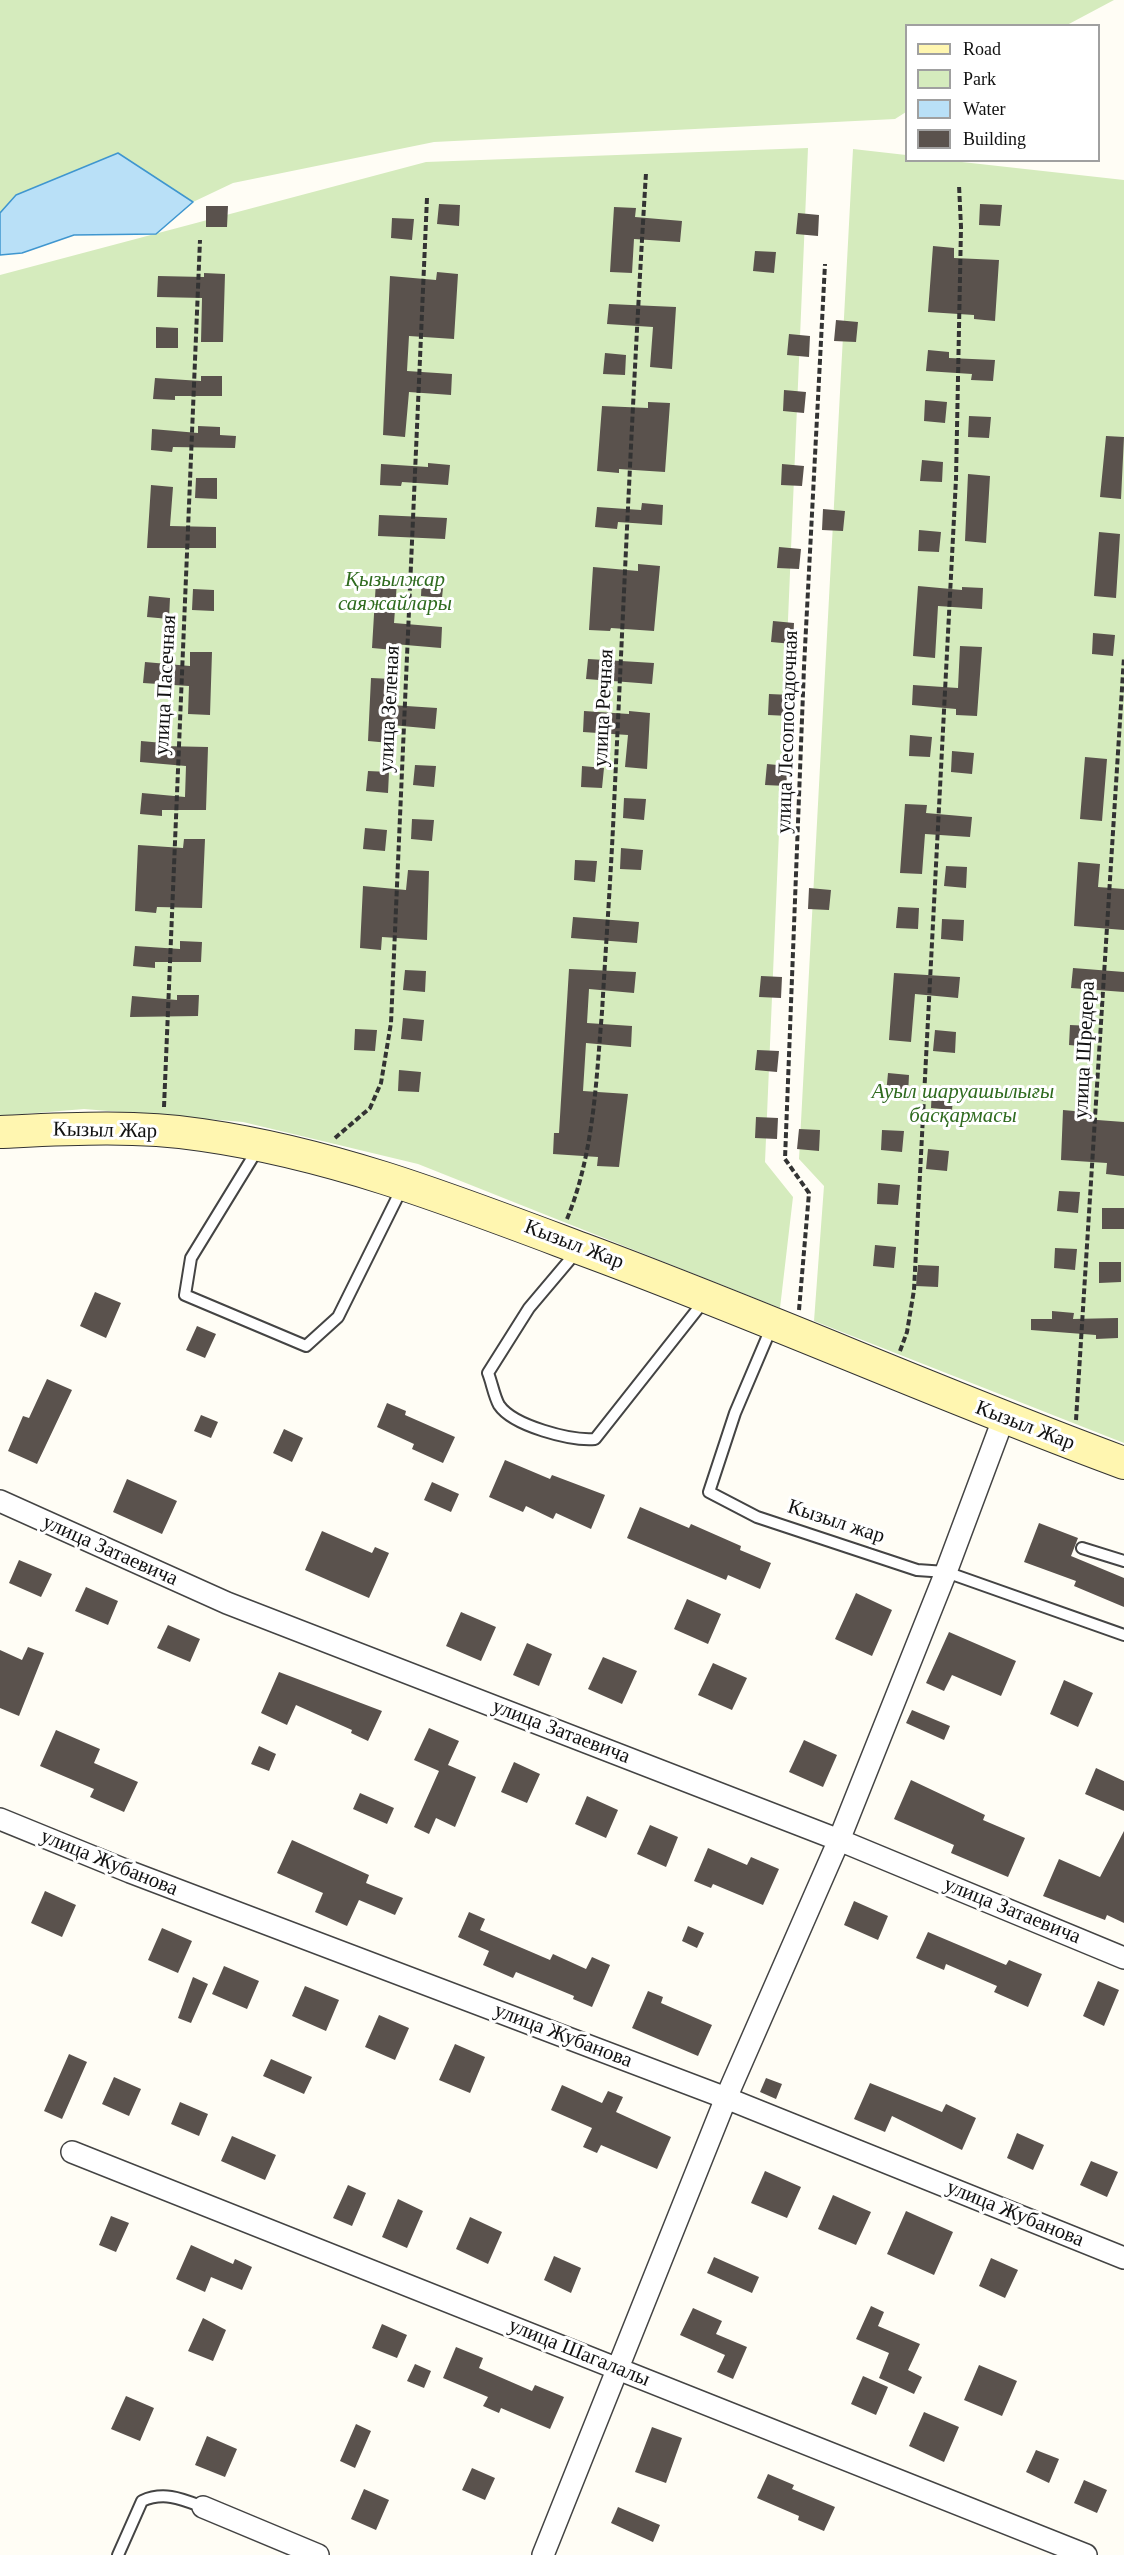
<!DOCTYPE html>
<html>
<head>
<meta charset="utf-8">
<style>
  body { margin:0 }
  #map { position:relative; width:1124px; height:2555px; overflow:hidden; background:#fffdf5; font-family:Georgia,serif }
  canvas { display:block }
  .legend { position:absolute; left:905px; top:24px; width:195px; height:138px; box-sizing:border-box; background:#fff; border:2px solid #a0a0a0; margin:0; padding:8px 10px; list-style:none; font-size:18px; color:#111 }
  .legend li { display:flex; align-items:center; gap:12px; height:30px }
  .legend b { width:30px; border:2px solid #a0a0a0 }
</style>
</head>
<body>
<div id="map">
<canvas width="1124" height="2555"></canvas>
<ul class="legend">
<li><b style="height:8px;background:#fff6b0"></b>Road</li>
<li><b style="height:16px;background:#d5ebbd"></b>Park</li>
<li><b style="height:16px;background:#b9e0f7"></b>Water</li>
<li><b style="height:16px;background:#5a524d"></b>Building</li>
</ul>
</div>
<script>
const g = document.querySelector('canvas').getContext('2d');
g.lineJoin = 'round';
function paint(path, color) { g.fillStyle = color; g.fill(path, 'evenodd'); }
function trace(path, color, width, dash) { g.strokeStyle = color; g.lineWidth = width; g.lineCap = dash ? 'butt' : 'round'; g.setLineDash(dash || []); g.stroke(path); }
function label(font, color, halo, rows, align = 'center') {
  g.font = font + ' Georgia,serif'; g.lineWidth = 6; g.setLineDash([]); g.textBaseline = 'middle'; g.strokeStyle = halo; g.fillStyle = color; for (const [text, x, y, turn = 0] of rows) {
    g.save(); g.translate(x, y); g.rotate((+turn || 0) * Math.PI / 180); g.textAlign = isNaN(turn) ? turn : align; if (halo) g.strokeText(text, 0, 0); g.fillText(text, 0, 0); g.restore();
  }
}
paint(new Path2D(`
  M 0,0 L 1114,0 L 1067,25 L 906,26 L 906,112 L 895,119 L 434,142 L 233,183 L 193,202 L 118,153 L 16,195 L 0,213 Z
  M 808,148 L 765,1162 L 793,1197 L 780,1308 L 418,1164 L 243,1122 L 84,1109 L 0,1116 L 0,275 L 426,162 Z
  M 853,149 L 906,155 L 906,160 L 953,161 L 1124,180 L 1124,1443 L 814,1321 L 824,1186 L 799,1159 Z`), '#d5ebbd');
const water = new Path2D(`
  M 118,153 L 193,202 L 156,234 L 74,235 L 22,253 L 0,255 L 0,213 L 16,195 Z`);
paint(water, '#b9e0f7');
trace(water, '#3f96cf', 1.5);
paint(new Path2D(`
  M 439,204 L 460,205 L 459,226 L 437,224 Z
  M 980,204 L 1002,205 L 1000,226 L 979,225 Z
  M 206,206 L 228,206 L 227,227 L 206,227 Z
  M 614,207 L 636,208 L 635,217 L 682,221 L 680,242 L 634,239 L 632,273 L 610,272 Z
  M 798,213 L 819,215 L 818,236 L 796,234 Z
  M 392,218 L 414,219 L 412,240 L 391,238 Z
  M 933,246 L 954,248 L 954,258 L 999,260 L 995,321 L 974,319 L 974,315 L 928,312 Z
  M 755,251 L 776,252 L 774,273 L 753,271 Z
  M 437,272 L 458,274 L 454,339 L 409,336 L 407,371 L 452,374 L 451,395 L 409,392 L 405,437 L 383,435 L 390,276 L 436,280 Z
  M 204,273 L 225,274 L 223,342 L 201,342 L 202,298 L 157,297 L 158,276 L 204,277 Z
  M 609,304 L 676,307 L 672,369 L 650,367 L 653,327 L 607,324 Z
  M 836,320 L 858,322 L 856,342 L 834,341 Z
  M 156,327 L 178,328 L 178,348 L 156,348 Z
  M 789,334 L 810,336 L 809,357 L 787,355 Z
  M 928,350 L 949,352 L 949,358 L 995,360 L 993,381 L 971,380 L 972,374 L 926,371 Z
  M 605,353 L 626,355 L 625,375 L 603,374 Z
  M 201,376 L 222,376 L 222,396 L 175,396 L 175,400 L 153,399 L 155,378 L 201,381 Z
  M 784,390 L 806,392 L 804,413 L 783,411 Z
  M 925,400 L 947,402 L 945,423 L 924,421 Z
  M 648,402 L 670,403 L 665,472 L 619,469 L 619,473 L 597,471 L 602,406 L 648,408 Z
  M 969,416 L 991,417 L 989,438 L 968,437 Z
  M 198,426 L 220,427 L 220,435 L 236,436 L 235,448 L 173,447 L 172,452 L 151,450 L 152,429 L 198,433 Z
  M 1106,436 L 1124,437 L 1121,499 L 1100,497 Z
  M 922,460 L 943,462 L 942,482 L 920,481 Z
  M 428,463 L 450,465 L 448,485 L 402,482 L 401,486 L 380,485 L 381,464 L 428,467 Z
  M 782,464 L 804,466 L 802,486 L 781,485 Z
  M 968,474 L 990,476 L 986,543 L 965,541 Z
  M 196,478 L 217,478 L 217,499 L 195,498 Z
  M 151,485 L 173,487 L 170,526 L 216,527 L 216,548 L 147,548 Z
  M 642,503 L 663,505 L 662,525 L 618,522 L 617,529 L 595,527 L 597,507 L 641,510 Z
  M 823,509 L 845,511 L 843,531 L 822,530 Z
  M 379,515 L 447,518 L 445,539 L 378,536 Z
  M 919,530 L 941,532 L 939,552 L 918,551 Z
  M 1099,532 L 1120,534 L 1116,598 L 1094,596 Z
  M 779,547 L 801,549 L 799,569 L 777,568 Z
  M 638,564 L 660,566 L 654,631 L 611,628 L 610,631 L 589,630 L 593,567 L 638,571 Z
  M 422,576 L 444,577 L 442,598 L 421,596 Z
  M 376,581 L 397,582 L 394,623 L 442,627 L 441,648 L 394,644 L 394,650 L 372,648 Z
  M 918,586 L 962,590 L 962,587 L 983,588 L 982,609 L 938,606 L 935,658 L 913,656 Z
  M 193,589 L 214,590 L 214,611 L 192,610 Z
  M 149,596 L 170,598 L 169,619 L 147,617 Z
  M 773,621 L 794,623 L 793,644 L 771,642 Z
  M 1093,633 L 1115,635 L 1113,656 L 1092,654 Z
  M 960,646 L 982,647 L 977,716 L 956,715 L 956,709 L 912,705 L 913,685 L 958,688 Z
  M 190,652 L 212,652 L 210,715 L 188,714 L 189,686 L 143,683 L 145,662 L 190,666 Z
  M 588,659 L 654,663 L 652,684 L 586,679 Z
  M 371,678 L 393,679 L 391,705 L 437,708 L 435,729 L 391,725 L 390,743 L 368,741 Z
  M 769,694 L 791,695 L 789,716 L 768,715 Z
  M 584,711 L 629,714 L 629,711 L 650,713 L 647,769 L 625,767 L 628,735 L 583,732 Z
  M 910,735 L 932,737 L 930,757 L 909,756 Z
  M 141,741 L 163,743 L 162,746 L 208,747 L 206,810 L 162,810 L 162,816 L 140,814 L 142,793 L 185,797 L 186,766 L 140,762 Z
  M 952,751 L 974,753 L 972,774 L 951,772 Z
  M 1085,757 L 1107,759 L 1102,821 L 1080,819 Z
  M 767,764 L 788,766 L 786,786 L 765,785 Z
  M 415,765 L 436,766 L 434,787 L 413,785 Z
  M 582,766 L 604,768 L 602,788 L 581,787 Z
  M 368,771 L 389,772 L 388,793 L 366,791 Z
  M 624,798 L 646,799 L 644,820 L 623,818 Z
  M 905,804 L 927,805 L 926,813 L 972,817 L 970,837 L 925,834 L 922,874 L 900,873 Z
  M 412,819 L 434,820 L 432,841 L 411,839 Z
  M 365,828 L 387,830 L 385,851 L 363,849 Z
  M 184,839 L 205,839 L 202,908 L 157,907 L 156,913 L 135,911 L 138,845 L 183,848 Z
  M 621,848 L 643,850 L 641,870 L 620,869 Z
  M 575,860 L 597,861 L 595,882 L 574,880 Z
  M 1078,862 L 1100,864 L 1098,887 L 1124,889 L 1124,930 L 1074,926 Z
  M 946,866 L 967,867 L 966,888 L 944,886 Z
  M 408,870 L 429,871 L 427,940 L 382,937 L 381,950 L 360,948 L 363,886 L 406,890 Z
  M 809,888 L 831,890 L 829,910 L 808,909 Z
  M 898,907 L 919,908 L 918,929 L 896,928 Z
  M 573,917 L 639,922 L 637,943 L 571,938 Z
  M 942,919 L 964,920 L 963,941 L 941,939 Z
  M 180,941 L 202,942 L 201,962 L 155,962 L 155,968 L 133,966 L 135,946 L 180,949 Z
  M 1073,968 L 1124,972 L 1124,992 L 1071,988 Z
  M 569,969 L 636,972 L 634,993 L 589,989 L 587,1023 L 632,1026 L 631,1047 L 586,1043 L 583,1091 L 628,1094 L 619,1167 L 597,1166 L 598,1157 L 553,1154 L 554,1133 L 559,1133 Z
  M 405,970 L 426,971 L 425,992 L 403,990 Z
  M 894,973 L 960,977 L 958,998 L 915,994 L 911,1042 L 889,1040 Z
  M 761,976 L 782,977 L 781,998 L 759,997 Z
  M 177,995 L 199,995 L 198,1016 L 130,1017 L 132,996 L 177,1000 Z
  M 403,1018 L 424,1020 L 422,1041 L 401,1039 Z
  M 1070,1025 L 1092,1026 L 1090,1047 L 1069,1045 Z
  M 355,1029 L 377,1030 L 375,1051 L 354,1050 Z
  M 935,1030 L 956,1032 L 955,1053 L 933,1051 Z
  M 757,1050 L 779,1051 L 777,1072 L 755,1070 Z
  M 399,1070 L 421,1072 L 419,1092 L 398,1091 Z
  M 888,1073 L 909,1075 L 908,1095 L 886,1094 Z
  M 932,1088 L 954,1089 L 952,1110 L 931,1108 Z
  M 1063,1110 L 1085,1112 L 1084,1119 L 1124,1122 L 1124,1176 L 1106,1174 L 1107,1163 L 1061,1160 Z
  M 756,1117 L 778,1118 L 777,1139 L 755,1138 Z
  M 799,1129 L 820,1130 L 819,1151 L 797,1149 Z
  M 882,1130 L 904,1131 L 902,1152 L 881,1150 Z
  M 928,1149 L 949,1151 L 947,1171 L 926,1169 Z
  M 878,1183 L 900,1185 L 898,1205 L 877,1204 Z
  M 1059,1191 L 1080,1192 L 1078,1213 L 1057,1211 Z
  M 1102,1208 L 1124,1208 L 1124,1229 L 1102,1229 Z
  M 875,1245 L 896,1247 L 894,1268 L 873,1266 Z
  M 1055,1248 L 1077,1249 L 1075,1270 L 1054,1268 Z
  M 1099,1262 L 1121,1262 L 1121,1282 L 1099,1283 Z
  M 918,1265 L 939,1266 L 938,1287 L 916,1286 Z
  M 95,1292 L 121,1303 L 106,1338 L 80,1326 Z
  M 1052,1311 L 1074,1313 L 1073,1319 L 1118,1318 L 1118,1338 L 1096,1339 L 1096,1335 L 1031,1330 L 1031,1319 L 1052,1319 Z
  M 197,1326 L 216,1334 L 205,1358 L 186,1350 Z
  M 47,1379 L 72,1390 L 37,1464 L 8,1451 L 23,1416 L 29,1418 Z
  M 387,1403 L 406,1411 L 405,1415 L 455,1437 L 443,1463 L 412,1449 L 414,1444 L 377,1427 Z
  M 201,1415 L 218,1422 L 211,1438 L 194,1431 Z
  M 284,1429 L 303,1438 L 292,1462 L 273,1453 Z
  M 505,1460 L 550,1479 L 552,1475 L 605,1495 L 591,1529 L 556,1513 L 553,1519 L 526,1506 L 523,1512 L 489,1497 Z
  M 127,1479 L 177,1501 L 162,1534 L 113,1512 Z
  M 432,1482 L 459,1494 L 451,1512 L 424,1500 Z
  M 640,1507 L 689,1528 L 691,1524 L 741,1546 L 740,1550 L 771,1563 L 760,1589 L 728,1575 L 726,1580 L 627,1538 Z
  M 1039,1523 L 1078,1538 L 1071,1556 L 1124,1578 L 1124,1607 L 1074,1586 L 1076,1581 L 1024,1562 Z
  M 322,1531 L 372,1553 L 375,1547 L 389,1553 L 369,1598 L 305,1570 Z
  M 19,1560 L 52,1574 L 41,1597 L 9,1583 Z
  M 86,1587 L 118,1601 L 108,1625 L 75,1611 Z
  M 856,1593 L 892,1610 L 872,1656 L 835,1639 Z
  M 687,1599 L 721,1614 L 708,1644 L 674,1629 Z
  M 461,1612 L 496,1627 L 481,1661 L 446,1646 Z
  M 168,1625 L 200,1639 L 190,1662 L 157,1648 Z
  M 949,1632 L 1016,1661 L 1001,1696 L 952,1675 L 944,1691 L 926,1683 Z
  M 527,1643 L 552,1654 L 539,1686 L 513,1675 Z
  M 28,1647 L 44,1653 L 19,1716 L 0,1708 L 0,1650 L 22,1660 Z
  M 603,1657 L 637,1671 L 622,1704 L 588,1689 Z
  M 713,1663 L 747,1678 L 732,1710 L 698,1695 Z
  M 279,1672 L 382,1711 L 368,1741 L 351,1733 L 352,1730 L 296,1705 L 287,1725 L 261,1713 Z
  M 1064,1680 L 1093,1693 L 1078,1727 L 1050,1714 Z
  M 912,1710 L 950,1726 L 944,1740 L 906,1723 Z
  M 429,1728 L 459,1741 L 448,1765 L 476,1777 L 455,1827 L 436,1818 L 429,1834 L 414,1827 L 439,1771 L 414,1760 Z
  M 56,1730 L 100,1749 L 94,1763 L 138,1782 L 124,1812 L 90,1797 L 94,1789 L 40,1766 Z
  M 804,1740 L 837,1755 L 823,1787 L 789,1772 Z
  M 259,1746 L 276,1754 L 269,1771 L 251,1764 Z
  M 514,1762 L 540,1774 L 527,1803 L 501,1792 Z
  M 1096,1768 L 1124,1781 L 1124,1811 L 1085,1794 Z
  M 911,1780 L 985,1815 L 983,1820 L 1025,1838 L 1008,1877 L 951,1853 L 954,1845 L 894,1819 Z
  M 360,1793 L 394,1808 L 387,1824 L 353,1809 Z
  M 587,1796 L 618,1810 L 606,1838 L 575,1824 Z
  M 650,1825 L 678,1837 L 666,1867 L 637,1854 Z
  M 1124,1831 L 1124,1923 L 1107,1915 L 1105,1920 L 1043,1896 L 1059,1859 L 1100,1877 Z
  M 292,1840 L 369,1875 L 366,1883 L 403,1898 L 395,1915 L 359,1900 L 347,1926 L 315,1912 L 323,1893 L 277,1873 Z
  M 708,1848 L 747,1865 L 751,1857 L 779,1869 L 763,1905 L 713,1884 L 711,1888 L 694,1881 Z
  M 45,1891 L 76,1905 L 62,1937 L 31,1923 Z
  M 854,1901 L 888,1916 L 878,1940 L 844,1925 Z
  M 469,1912 L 485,1919 L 480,1930 L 550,1960 L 553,1954 L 586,1969 L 592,1957 L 610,1965 L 592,2007 L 573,1999 L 574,1996 L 516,1972 L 513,1978 L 483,1965 L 489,1951 L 458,1937 Z
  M 688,1926 L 704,1933 L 697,1948 L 682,1941 Z
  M 162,1928 L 192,1941 L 178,1973 L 148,1960 Z
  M 928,1932 L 1006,1965 L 1009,1960 L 1042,1974 L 1028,2007 L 994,1992 L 997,1986 L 946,1964 L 944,1970 L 916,1958 Z
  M 224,1966 L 259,1981 L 247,2009 L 212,1994 Z
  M 193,1977 L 208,1984 L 191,2023 L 178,2018 Z
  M 1098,1981 L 1119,1990 L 1104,2026 L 1083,2016 Z
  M 305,1986 L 339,2000 L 326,2031 L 292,2016 Z
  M 648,1991 L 663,1997 L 661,2003 L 712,2025 L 698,2056 L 632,2028 Z
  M 379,2015 L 409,2028 L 395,2060 L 365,2047 Z
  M 455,2044 L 485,2057 L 470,2093 L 439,2080 Z
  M 69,2054 L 87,2062 L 62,2119 L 44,2111 Z
  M 271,2059 L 312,2077 L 304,2094 L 263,2076 Z
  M 114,2077 L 141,2089 L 129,2116 L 102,2104 Z
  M 766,2078 L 782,2084 L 776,2099 L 760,2092 Z
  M 870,2083 L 942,2112 L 946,2104 L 976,2118 L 962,2150 L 892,2116 L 885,2132 L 854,2119 Z
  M 562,2085 L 602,2103 L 608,2091 L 623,2097 L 616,2112 L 671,2137 L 657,2169 L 601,2145 L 597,2153 L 583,2147 L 592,2128 L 551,2110 Z
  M 180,2102 L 208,2114 L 199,2136 L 171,2124 Z
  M 1017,2133 L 1044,2145 L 1033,2170 L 1007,2158 Z
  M 232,2136 L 276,2155 L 265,2180 L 221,2161 Z
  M 1091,2161 L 1118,2172 L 1107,2197 L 1080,2185 Z
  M 765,2171 L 801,2187 L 787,2218 L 751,2203 Z
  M 348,2185 L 366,2193 L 352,2226 L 333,2218 Z
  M 833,2195 L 871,2212 L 856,2245 L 818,2229 Z
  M 398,2199 L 423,2211 L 407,2248 L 382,2237 Z
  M 906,2211 L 953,2232 L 934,2275 L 887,2254 Z
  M 111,2216 L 129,2223 L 116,2252 L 99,2245 Z
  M 470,2217 L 502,2232 L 488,2264 L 456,2249 Z
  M 191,2245 L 233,2264 L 235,2259 L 252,2267 L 242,2290 L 211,2277 L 205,2292 L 176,2279 Z
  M 554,2256 L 581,2268 L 571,2293 L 544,2280 Z
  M 714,2257 L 759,2277 L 752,2293 L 707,2273 Z
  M 991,2258 L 1018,2270 L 1005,2298 L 979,2286 Z
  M 871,2306 L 884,2312 L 878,2326 L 920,2344 L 908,2370 L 922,2377 L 914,2394 L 879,2378 L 889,2353 L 856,2339 Z
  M 693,2308 L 722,2321 L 716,2334 L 747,2347 L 733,2379 L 717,2372 L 725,2355 L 680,2335 Z
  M 203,2318 L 226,2330 L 213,2361 L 188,2351 Z
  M 382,2324 L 407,2335 L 397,2358 L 372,2348 Z
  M 456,2347 L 483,2358 L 479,2368 L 532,2391 L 535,2385 L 564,2397 L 550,2429 L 501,2408 L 499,2413 L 483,2406 L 488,2397 L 443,2378 Z
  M 415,2364 L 431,2371 L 424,2388 L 407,2381 Z
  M 979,2365 L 1017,2381 L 1002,2416 L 964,2400 Z
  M 863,2376 L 888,2387 L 876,2415 L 851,2404 Z
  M 126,2396 L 154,2408 L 140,2441 L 111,2429 Z
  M 924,2412 L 959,2427 L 944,2462 L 909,2446 Z
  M 356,2424 L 371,2431 L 355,2468 L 340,2461 Z
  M 652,2427 L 682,2438 L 666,2483 L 635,2472 Z
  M 207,2436 L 237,2449 L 225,2477 L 195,2465 Z
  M 1036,2450 L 1059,2459 L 1049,2483 L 1026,2472 Z
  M 472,2468 L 495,2478 L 485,2500 L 462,2490 Z
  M 768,2474 L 794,2485 L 792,2489 L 835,2507 L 824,2531 L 798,2520 L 799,2516 L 757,2498 Z
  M 1084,2480 L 1107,2490 L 1097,2513 L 1074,2503 Z
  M 364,2489 L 389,2500 L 376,2530 L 351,2519 Z
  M 618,2507 L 660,2525 L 653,2542 L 611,2523 Z`), '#5a524d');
const lane = new Path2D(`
  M 259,1147 L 191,1258 L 185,1295 L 306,1346 L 338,1317 L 402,1188
  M 578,1250 L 529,1308 L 488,1373 C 492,1383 494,1396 499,1405 C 513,1426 571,1441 595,1439 L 704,1301
  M 772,1326 L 735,1413 L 709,1492 L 757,1517 L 917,1570 L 946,1572 L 1124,1635
  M 1082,1548 L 1124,1561
  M 118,2555 L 142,2501 C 164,2491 182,2499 203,2507`);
const street = new Path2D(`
  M 0,1501 L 227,1603 L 839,1840 L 1124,1958
  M 0,1819 L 130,1872 L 726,2098 L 1124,2258
  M 72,2152 L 1086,2555
  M 203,2507 L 318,2555
  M 543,2555 L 726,2098 L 839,1840 L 946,1572 L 1004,1417`);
const secondary = new Path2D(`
  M 0,1132 C 67,1129 135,1125 202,1135 C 335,1154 457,1202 582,1249 C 764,1316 942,1396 1124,1463`);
trace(lane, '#444', 14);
trace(street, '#444', 24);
trace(secondary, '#333', 34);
trace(new Path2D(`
  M 164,1107 L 200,240
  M 335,1138 L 370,1108 L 381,1083 L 391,1023 L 427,198
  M 567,1219 C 594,1153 596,1082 602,1012 C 606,943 611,875 614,806 C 624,595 633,384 646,173
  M 799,1310 L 809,1193 L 785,1159 L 804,667 L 825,264
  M 900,1351 L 907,1332 L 914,1290 L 956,479 L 961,227 L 959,185
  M 1076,1420 L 1124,657`), '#333', 4, [6, 3]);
trace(lane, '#fff', 10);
trace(street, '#fff', 21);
trace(secondary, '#fff6b0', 32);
label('italic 21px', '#2f6b1f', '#fff', [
  ["Қызылжар",395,580],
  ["саяжайлары",395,604],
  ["Ауыл шаруашылығы",963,1092],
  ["басқармасы",963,1116]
]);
label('21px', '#111', '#fff', [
  ["улица Пасечная",166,685,-87],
  ["улица Речная",604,708,-87],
  ["улица Зеленая",390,709,-87],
  ["улица Лесопосадочная",788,732,-88],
  ["улица Шредера",1085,1050,-87],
  ["Кызыл Жар",105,1131,1],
  ["Кызыл Жар",574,1245,21],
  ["Кызыл Жар",1025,1426,21],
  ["Кызыл жар",836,1522,18],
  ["улица Затаевича",110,1551,24],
  ["улица Затаевича",561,1732,21],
  ["улица Жубанова",109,1863,22],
  ["улица Затаевича",1012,1911,22],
  ["улица Жубанова",563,2036,21],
  ["улица Жубанова",1015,2214,22],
  ["улица Шагалалы",579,2353,22]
]);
</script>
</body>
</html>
